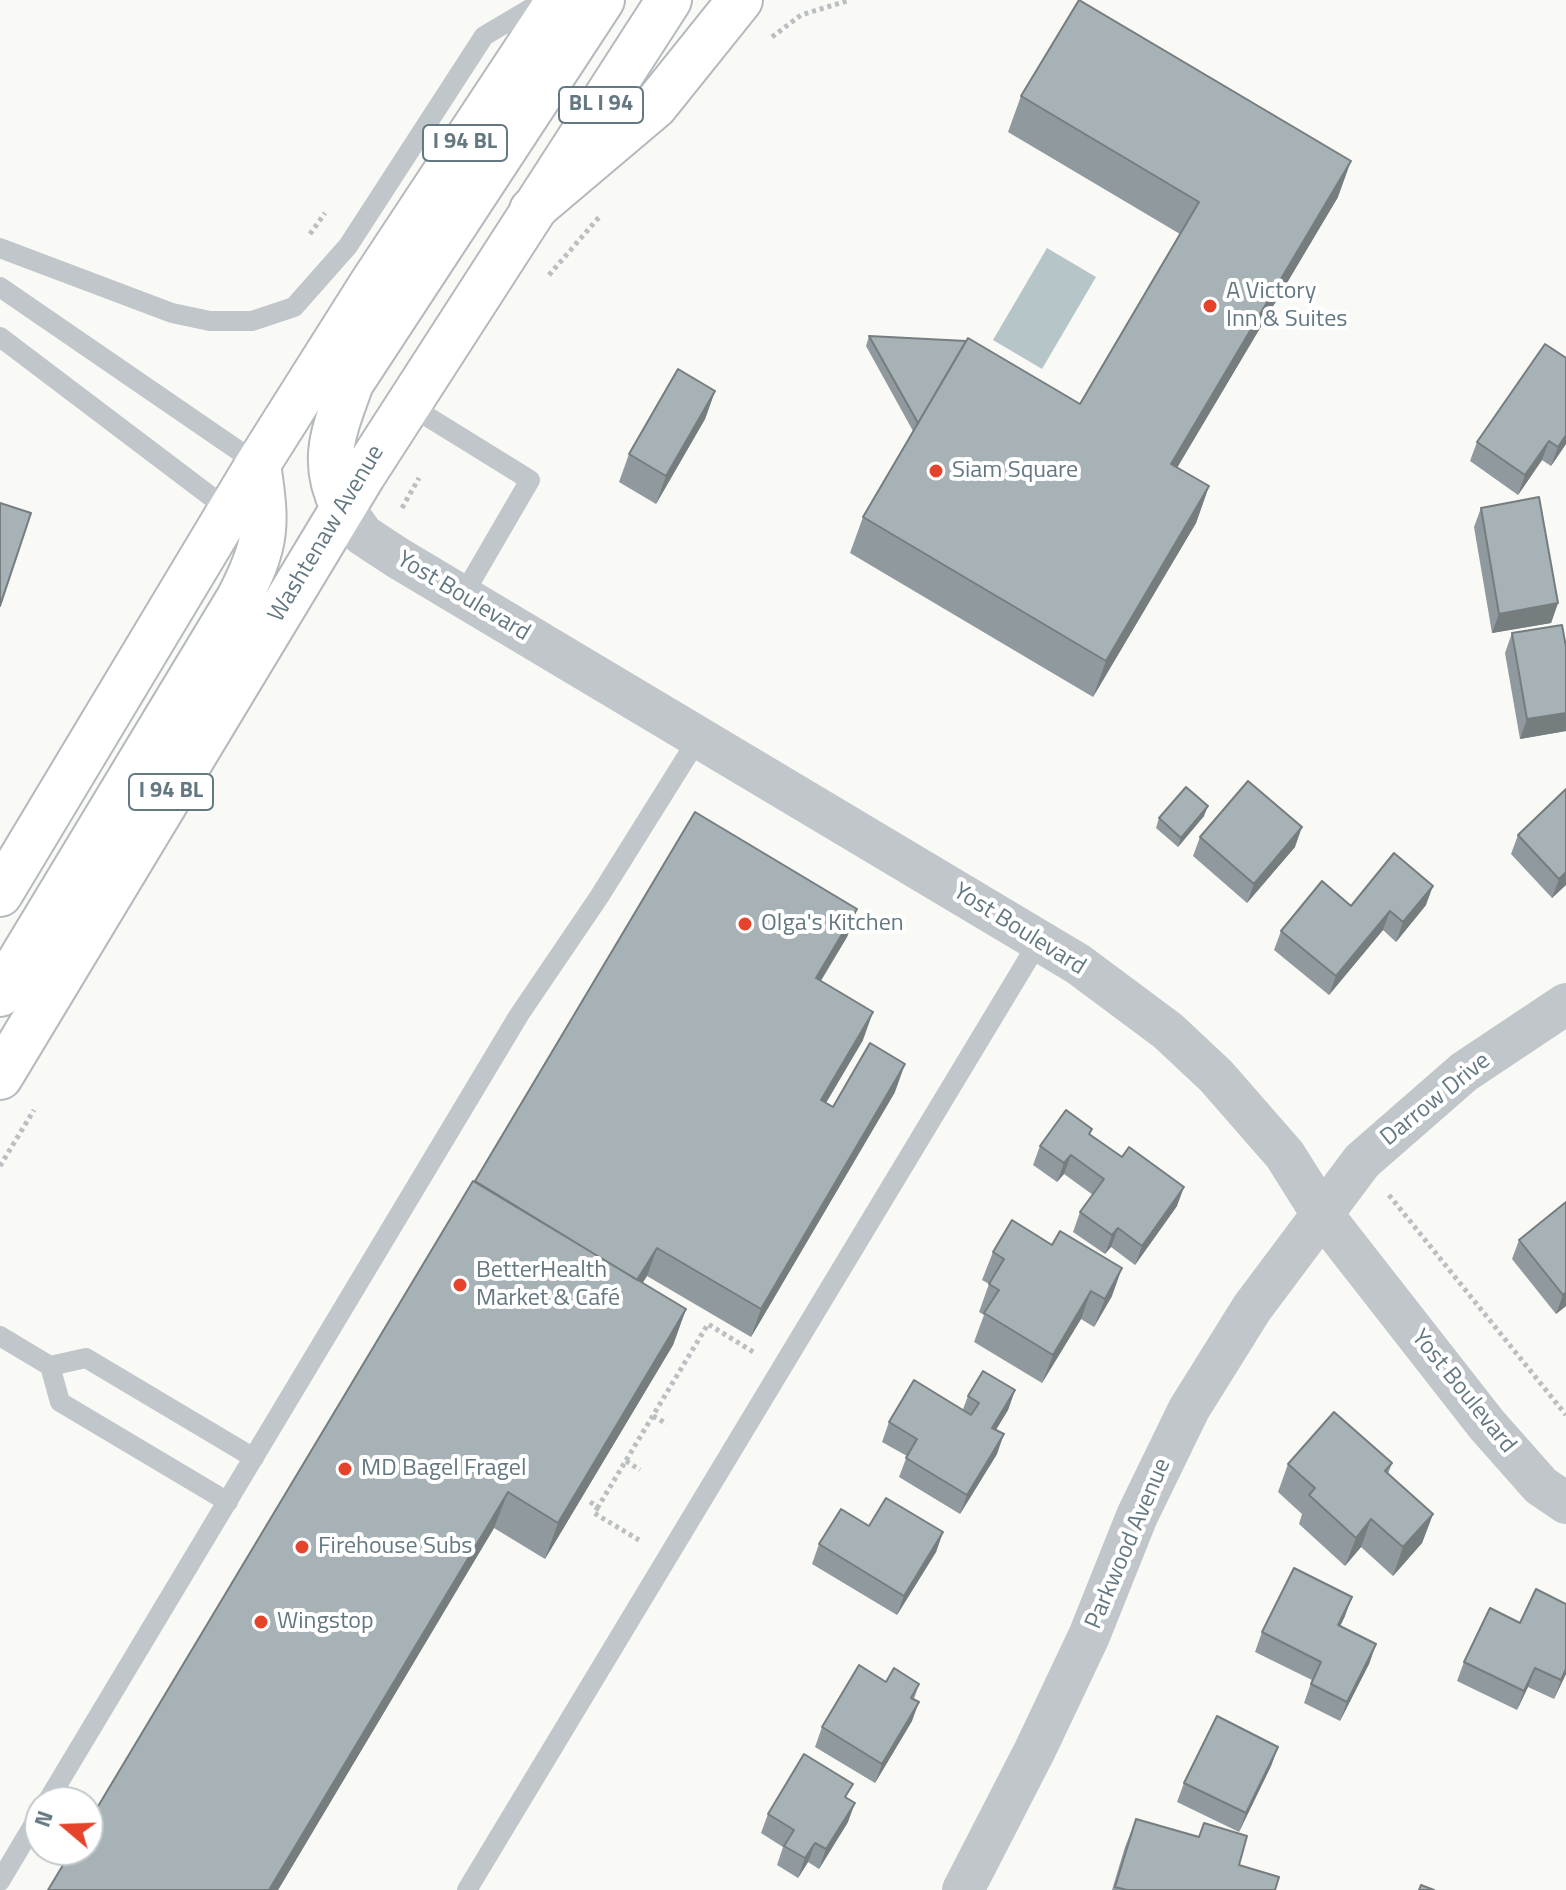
<!DOCTYPE html>
<html>
<head>
<meta charset="utf-8">
<style>
  body { margin:0 }
  #map { position:relative; width:1566px; height:1890px; overflow:hidden; background:#f9f9f6; font-family:"Titillium Web",sans-serif }
  canvas { display:block }
  .north { position:absolute; left:24px; top:1786px; width:80px; height:80px; box-sizing:border-box; background:#fff; border:2px solid #c1c9cd; border-radius:50%; rotate:289deg; font-size:22px; font-weight:700; line-height:32px; text-align:center; color:#647882 }
  .north::after { content:''; display:block; margin:auto; width:28px; height:36px; background:#e5432b; clip-path:polygon(50% 0,100% 100%,50% 72%,0 100%) }
</style>
</head>
<body>
<div id="map">
<canvas width="1566" height="1890"></canvas>
<div class="north">N</div>
</div>
<script>
const g = document.querySelector('canvas').getContext('2d');
g.lineJoin = 'round';
function paint(path, color) { g.fillStyle = color; g.fill(path, 'evenodd'); }
function trace(path, color, width, dash) { g.strokeStyle = color; g.lineWidth = width; g.lineCap = dash ? 'butt' : 'round'; g.setLineDash(dash || []); g.stroke(path); }
function label(font, color, halo, rows, align = 'center') {
  g.font = font + ' "Titillium Web",sans-serif'; g.lineWidth = 8; g.setLineDash([]); g.textBaseline = 'middle'; g.strokeStyle = halo; g.fillStyle = color; for (const [text, x, y, turn = 0] of rows) {
    g.save(); g.translate(x, y); g.rotate((+turn || 0) * Math.PI / 180); g.textAlign = isNaN(turn) ? turn : align; if (halo) g.strokeText(text, 0, 0); g.fillText(text, 0, 0); g.restore();
  }
}
paint(new Path2D(`
  M 1047,248 L 1096,277 L 1042,369 L 993,340 Z`), '#b6c6c8');
const primary = new Path2D(`
  M 343,507 C 319,460 335,429 351,383 L 602,0
  M 0,894 L 258,464 L 371,285 L 559,0
  M 0,994 L 239,598 C 268,542 267,525 258,464
  M 0,1077 L 363,475 L 669,0`);
const motorway = new Path2D(`
  M 532,210 L 655,106 L 740,0`);
trace(primary, '#b4babd', 48);
trace(motorway, '#b3b9bc', 48);
trace(new Path2D(`
  M 772,37 L 801,15 L 850,0
  M 310,234 L 325,213
  M 549,275 L 600,216
  M 402,508 L 419,478
  M 0,1166 L 34,1110
  M 1389,1195 L 1566,1415
  M 653,1416 L 667,1424
  M 626,1461 L 640,1470
  M 590,1502 L 598,1507 L 708,1324 L 755,1353
  M 598,1507 L 594,1513 L 639,1540`), '#babfc1', 5, [4, 4]);
trace(new Path2D(`
  M 0,248 L 172,313 L 210,321 L 252,321 L 294,307 L 348,246 L 484,36 L 545,0
  M 0,287 L 258,464
  M 0,337 L 230,511
  M 407,404 L 530,480 L 462,597
  M 0,1336 L 50,1366 L 86,1358 L 254,1458
  M 50,1366 L 60,1402 L 228,1502
  M 47,1802 L 519,1015 L 599,897 L 699,737
  M 0,1881 L 40,1814
  M 467,1890 L 1039,941`), '#c0c6c9', 20);
trace(new Path2D(`
  M 343,507 L 363,535 L 398,558 L 1078,964 L 1168,1031 L 1216,1076 L 1285,1155 L 1322,1214 L 1487,1425 L 1541,1486 L 1566,1503
  M 963,1890 L 1035,1750 L 1089,1636 L 1137,1516 L 1189,1409 L 1252,1308 L 1362,1161 L 1464,1072 L 1566,1004`), '#c0c6c9', 42);
trace(primary, '#fff', 44);
trace(motorway, '#fff', 44);
paint(new Path2D(`
  M 1021,96 L 1338,197 L 1177,467 L 1209,486 L 1196,523 L 1093,697 L 850,553 L 863,517 L 913,431 L 866,346 L 869,336 L 1080,404 L 1180,234 L 1008,132 Z
  M 1545,344 L 1566,444 L 1551,466 L 1542,460 L 1518,495 L 1470,461 L 1477,442 Z
  M 715,391 L 705,419 L 656,504 L 619,482 L 629,454 Z
  M 1481,508 L 1558,603 L 1551,623 L 1492,633 L 1474,527 Z
  M 1512,633 L 1566,647 L 1566,731 L 1520,739 L 1505,653 Z
  M 1204,816 L 1178,847 L 1156,828 L 1159,818 Z
  M 1518,835 L 1566,885 L 1552,898 L 1511,854 Z
  M 1200,837 L 1295,847 L 1247,903 L 1193,856 Z
  M 1426,905 L 1396,942 L 1383,930 L 1329,995 L 1274,950 L 1281,931 L 1351,906 Z
  M 857,909 L 847,937 L 821,981 L 863,1040 L 826,1103 L 833,1107 L 895,1092 L 751,1337 L 647,1276 L 642,1283 L 686,1309 L 673,1345 L 545,1559 L 494,1528 L 278,1890 L 48,1890 L 475,1181 Z
  M 1092,1129 L 1090,1134 L 1177,1206 L 1135,1265 L 1111,1247 L 1105,1254 L 1073,1232 L 1080,1212 L 1093,1195 L 1064,1174 L 1057,1182 L 1033,1165 L 1040,1146 Z
  M 1566,1202 L 1566,1306 L 1556,1314 L 1512,1259 L 1519,1240 Z
  M 993,1252 L 1112,1296 L 1094,1327 L 1081,1319 L 1042,1383 L 974,1342 L 984,1315 L 979,1312 L 989,1284 L 982,1280 Z
  M 1015,1390 L 1008,1410 L 996,1430 L 997,1454 L 960,1514 L 899,1477 L 907,1456 L 882,1442 L 889,1422 L 963,1409 L 968,1396 Z
  M 1392,1463 L 1388,1474 L 1433,1514 L 1422,1543 L 1393,1576 L 1361,1547 L 1345,1566 L 1299,1524 L 1302,1514 L 1278,1492 L 1288,1464 Z
  M 869,1526 L 943,1532 L 936,1552 L 897,1615 L 812,1564 L 819,1544 Z
  M 1490,1608 L 1566,1674 L 1554,1699 L 1528,1687 L 1517,1710 L 1457,1681 L 1464,1662 Z
  M 1345,1616 L 1340,1626 L 1376,1644 L 1369,1664 L 1340,1721 L 1304,1703 L 1312,1680 L 1255,1652 L 1262,1632 Z
  M 886,1682 L 919,1684 L 914,1699 L 912,1721 L 875,1783 L 815,1747 L 822,1727 Z
  M 1278,1747 L 1271,1766 L 1239,1832 L 1177,1802 L 1184,1783 Z
  M 848,1798 L 848,1822 L 819,1869 L 808,1862 L 798,1878 L 777,1865 L 783,1847 L 761,1833 L 768,1814 Z
  M 1136,1819 L 1239,1865 L 1275,1890 L 1112,1890 L 1125,1847 Z`), '#90999d');
paint(new Path2D(`
  M 1351,161 L 1338,197 L 1158,500 L 1171,464 Z
  M 715,391 L 705,419 L 656,504 L 666,476 Z
  M 1566,435 L 1566,444 L 1551,466 L 1558,447 Z
  M 1549,441 L 1542,460 L 1518,495 L 1525,475 Z
  M 1209,486 L 1196,523 L 1093,697 L 1106,661 Z
  M 1558,603 L 1551,623 L 1492,633 L 1499,614 Z
  M 1566,713 L 1566,731 L 1520,739 L 1527,719 Z
  M 1208,806 L 1204,816 L 1178,847 L 1181,838 Z
  M 1302,827 L 1295,847 L 1247,903 L 1254,884 Z
  M 1566,872 L 1566,885 L 1552,898 L 1559,879 Z
  M 1433,886 L 1426,905 L 1396,942 L 1403,922 Z
  M 857,909 L 847,937 L 805,1006 L 816,978 Z
  M 1390,911 L 1383,930 L 1329,995 L 1336,976 Z
  M 873,1012 L 863,1040 L 811,1128 L 821,1100 Z
  M 905,1064 L 895,1092 L 751,1337 L 761,1309 Z
  M 1071,1155 L 1064,1174 L 1057,1182 L 1064,1163 Z
  M 1184,1187 L 1177,1206 L 1135,1265 L 1142,1246 Z
  M 1118,1228 L 1111,1247 L 1105,1254 L 1112,1235 Z
  M 657,1248 L 647,1276 L 623,1315 L 633,1287 Z
  M 1122,1268 L 1112,1296 L 1094,1327 L 1105,1299 Z
  M 1091,1291 L 1081,1319 L 1042,1383 L 1053,1355 Z
  M 1566,1292 L 1566,1306 L 1556,1314 L 1563,1295 Z
  M 686,1309 L 673,1345 L 545,1559 L 558,1523 Z
  M 1015,1390 L 1008,1410 L 985,1447 L 992,1428 Z
  M 1004,1434 L 997,1454 L 960,1514 L 967,1495 Z
  M 508,1492 L 494,1528 L 278,1890 L 269,1890 Z
  M 1433,1514 L 1422,1543 L 1393,1576 L 1403,1547 Z
  M 1371,1519 L 1361,1547 L 1345,1566 L 1356,1538 Z
  M 943,1532 L 936,1552 L 897,1615 L 904,1596 Z
  M 1352,1597 L 1345,1616 L 1331,1645 L 1338,1625 Z
  M 1376,1644 L 1369,1664 L 1340,1721 L 1347,1702 Z
  M 1535,1668 L 1528,1687 L 1517,1710 L 1524,1691 Z
  M 1566,1669 L 1566,1674 L 1554,1699 L 1561,1680 Z
  M 919,1702 L 912,1721 L 875,1783 L 882,1764 Z
  M 1278,1747 L 1271,1766 L 1239,1832 L 1246,1813 Z
  M 855,1803 L 848,1822 L 819,1869 L 826,1849 Z
  M 815,1843 L 808,1862 L 798,1878 L 805,1858 Z`), '#757d7f');
const building = new Path2D(`
  M 1079,0 L 1351,161 L 1171,464 L 1209,486 L 1106,661 L 863,517 L 968,338 L 1080,404 L 1199,202 L 1021,96 Z
  M 869,336 L 966,341 L 918,423 Z
  M 1545,344 L 1566,358 L 1566,435 L 1558,447 L 1549,441 L 1525,475 L 1477,442 Z
  M 678,369 L 715,391 L 666,476 L 629,454 Z
  M 1539,497 L 1558,603 L 1499,614 L 1481,508 Z
  M 0,503 L 31,513 L 0,606 Z
  M 1562,625 L 1566,647 L 1566,713 L 1527,719 L 1512,633 Z
  M 1248,781 L 1302,827 L 1254,884 L 1200,837 Z
  M 1186,787 L 1208,806 L 1181,838 L 1159,818 Z
  M 1566,789 L 1566,872 L 1559,879 L 1518,835 Z
  M 695,812 L 857,909 L 816,978 L 873,1012 L 821,1100 L 833,1107 L 870,1043 L 905,1064 L 761,1309 L 657,1248 L 637,1280 L 475,1181 Z
  M 1394,853 L 1433,886 L 1403,922 L 1390,911 L 1336,976 L 1281,931 L 1322,881 L 1351,906 Z
  M 1066,1110 L 1092,1129 L 1089,1134 L 1122,1157 L 1129,1147 L 1184,1187 L 1142,1246 L 1118,1228 L 1112,1235 L 1080,1212 L 1104,1179 L 1071,1155 L 1064,1163 L 1040,1146 Z
  M 473,1181 L 686,1309 L 558,1523 L 508,1492 L 269,1890 L 48,1890 L 72,1850 L 88,1850 L 88,1823 Z
  M 1566,1202 L 1566,1292 L 1563,1295 L 1519,1240 Z
  M 1012,1220 L 1052,1245 L 1060,1231 L 1122,1268 L 1105,1299 L 1091,1291 L 1053,1355 L 984,1313 L 999,1290 L 989,1284 L 1004,1259 L 993,1252 Z
  M 983,1371 L 1015,1390 L 992,1428 L 1004,1434 L 967,1495 L 906,1458 L 917,1439 L 889,1422 L 914,1380 L 971,1415 L 979,1403 L 968,1396 Z
  M 1334,1412 L 1392,1463 L 1385,1471 L 1433,1514 L 1403,1547 L 1371,1519 L 1356,1538 L 1309,1495 L 1315,1488 L 1288,1464 Z
  M 886,1498 L 943,1532 L 904,1596 L 819,1544 L 841,1509 L 869,1526 Z
  M 1294,1568 L 1352,1597 L 1338,1625 L 1376,1644 L 1347,1702 L 1311,1684 L 1321,1662 L 1262,1632 Z
  M 1536,1589 L 1566,1604 L 1566,1669 L 1561,1680 L 1535,1668 L 1524,1691 L 1464,1662 L 1490,1608 L 1520,1623 Z
  M 859,1665 L 886,1682 L 894,1668 L 919,1684 L 911,1698 L 919,1702 L 882,1764 L 822,1727 Z
  M 1217,1716 L 1278,1747 L 1246,1813 L 1184,1783 Z
  M 804,1754 L 853,1784 L 845,1797 L 855,1803 L 826,1849 L 815,1843 L 805,1858 L 784,1846 L 794,1830 L 768,1814 Z
  M 1136,1819 L 1199,1837 L 1204,1823 L 1247,1836 L 1239,1865 L 1279,1877 L 1275,1890 L 1127,1890 L 1115,1887 Z
  M 1421,1885 L 1434,1890 L 1419,1890 Z`);
paint(building, '#a7b2b6');
trace(building, '#757d7f', 2);
for (const [x, y, r, color] of [
  [1210,306,8,"#e5432b"],
  [936,471,8,"#e5432b"],
  [745,924,8,"#e5432b"],
  [460,1285,8,"#e5432b"],
  [345,1469,8,"#e5432b"],
  [302,1547,8,"#e5432b"],
  [261,1622,8,"#e5432b"]
]) { const dot = new Path2D(); dot.arc(x, y, r, 0, 2 * Math.PI); g.fillStyle = color; g.fill(dot); trace(dot, '#fff', 3); }
for (const [x, y, w] of [
  [601,105,84],
  [465,143,84],
  [171,792,84]
]) { const box = new Path2D(); box.roundRect(x - w / 2, y - 18, w, 36, 6); g.fillStyle = '#fff'; g.fill(box); trace(box, '#647882', 2); }
label('bold 22px', '#647882', null, [
  ["BL I 94",601,105],
  ["I 94 BL",465,143],
  ["I 94 BL",171,792]
]);
label('24px', '#647882', '#fff', [
  ["A Victory",1226,292],
  ["Inn & Suites",1226,320],
  ["Siam Square",952,471],
  ["Olga's Kitchen",761,924],
  ["BetterHealth",476,1271],
  ["Market & Café",476,1299],
  ["MD Bagel Fragel",361,1469],
  ["Firehouse Subs",318,1547],
  ["Wingstop",277,1622]
], 'left');
label('24px', '#647882', '#fff', [
  ["Washtenaw Avenue",327,534,-59],
  ["Yost Boulevard",463,597,31],
  ["Yost Boulevard",1019,930,32],
  ["Darrow Drive",1436,1100,-39],
  ["Yost Boulevard",1463,1392,51],
  ["Parkwood Avenue",1129,1544,-67]
]);
</script>
</body>
</html>
